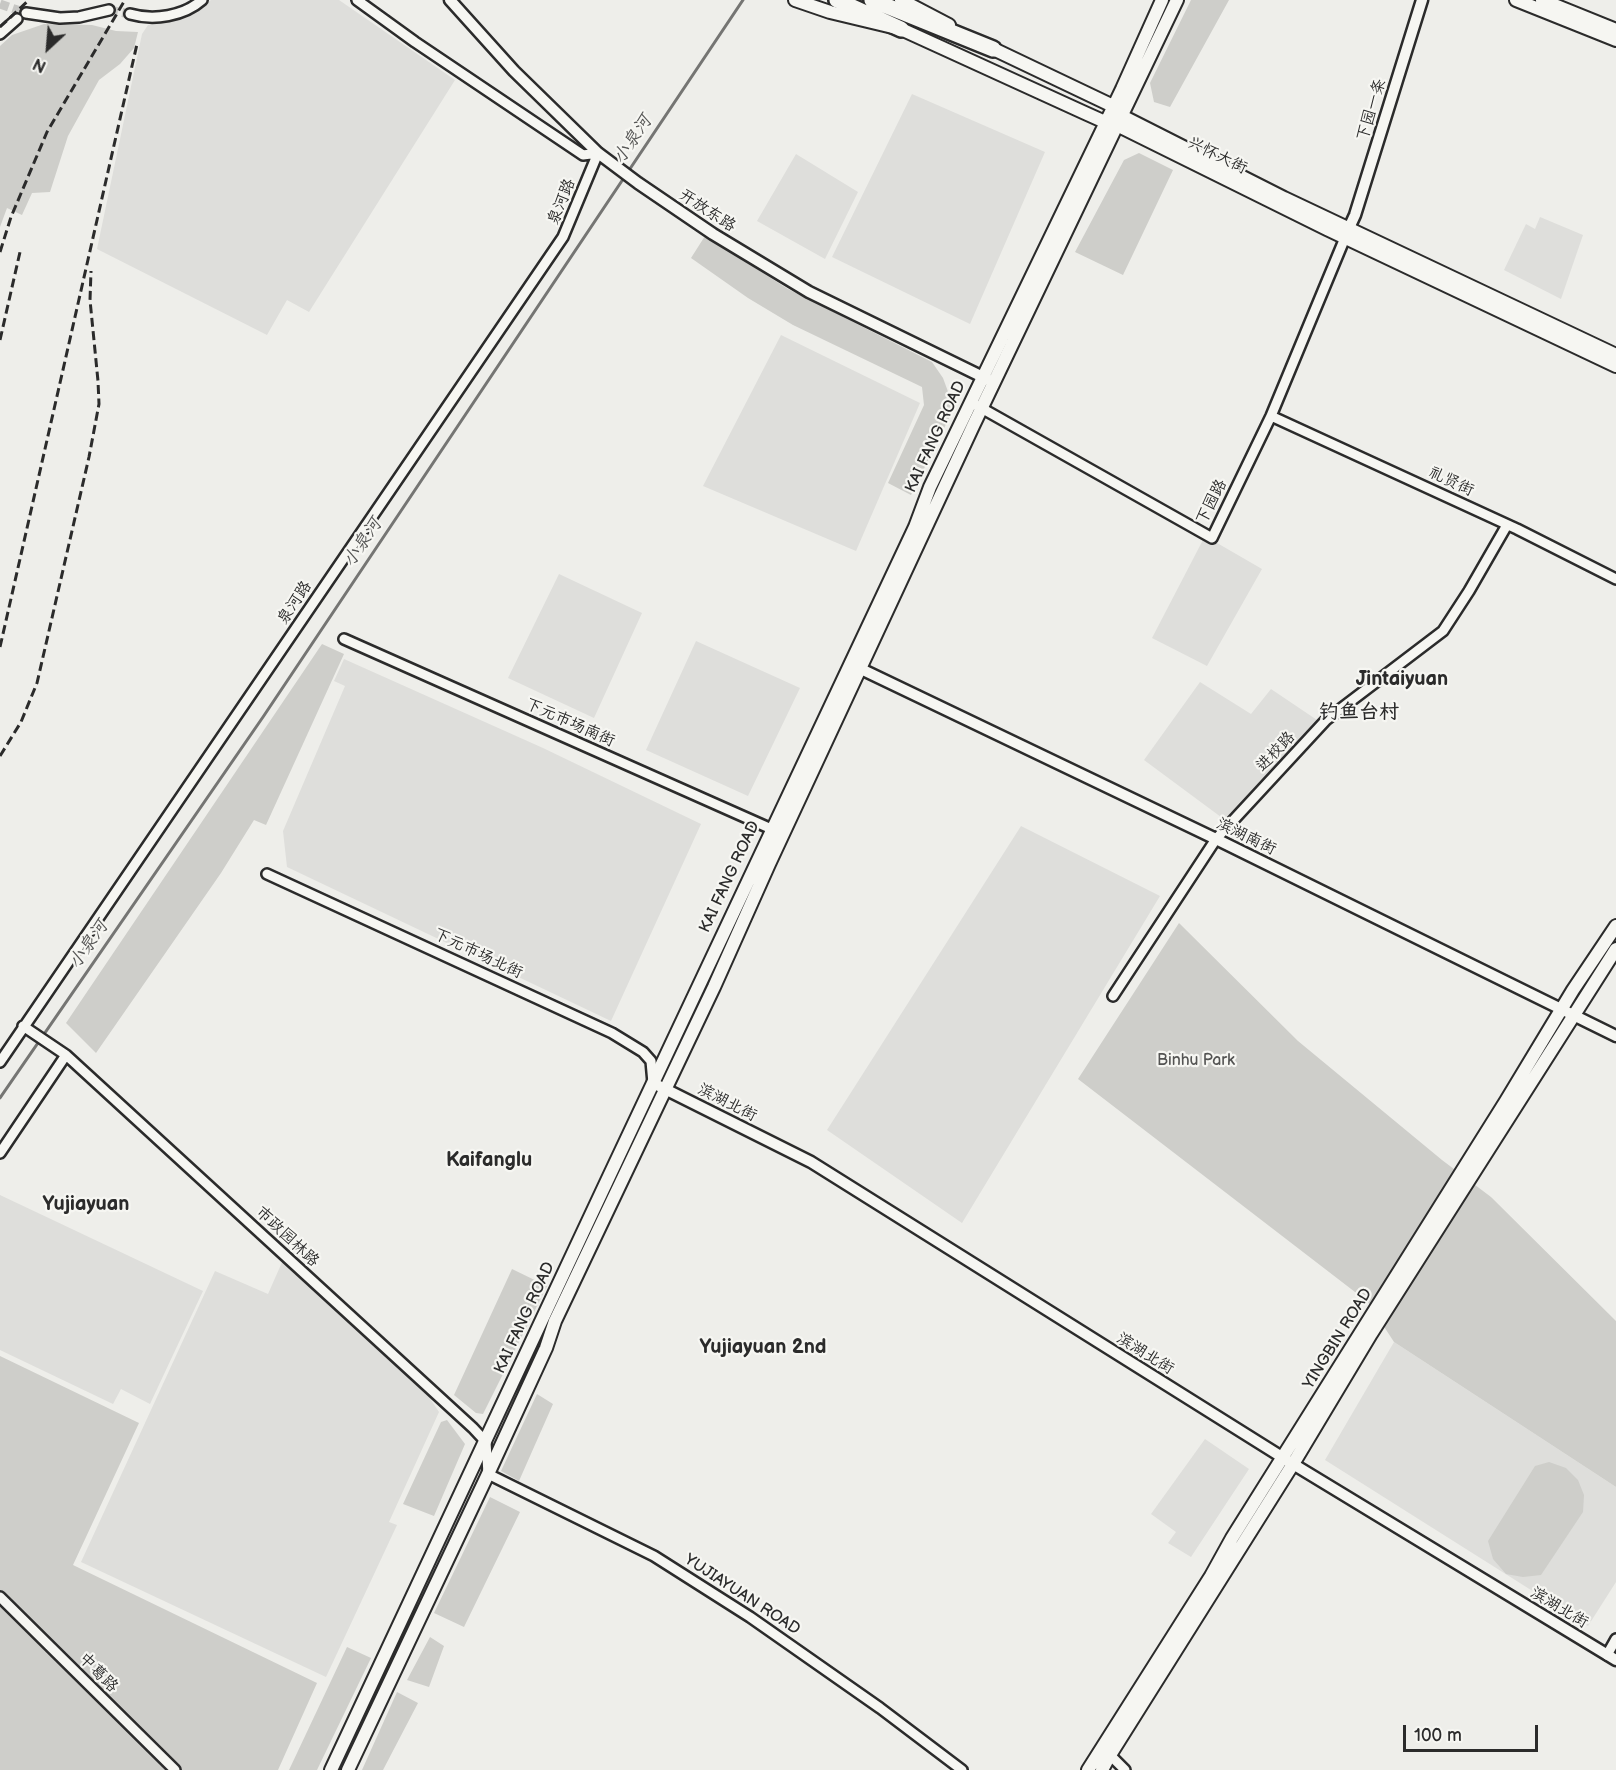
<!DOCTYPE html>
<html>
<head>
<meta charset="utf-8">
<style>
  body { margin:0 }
  #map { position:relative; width:1616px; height:1770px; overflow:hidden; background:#eeeeea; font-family:"Balsamiq Sans",sans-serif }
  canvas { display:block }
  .north { position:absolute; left:18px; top:18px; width:60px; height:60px; -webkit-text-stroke:4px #f6f6f2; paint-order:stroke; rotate:206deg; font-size:16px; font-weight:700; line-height:24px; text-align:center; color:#2b2b2b }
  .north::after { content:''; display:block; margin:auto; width:21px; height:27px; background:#2b2b2b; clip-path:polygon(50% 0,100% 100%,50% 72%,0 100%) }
  .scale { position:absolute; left:1403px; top:1725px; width:135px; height:27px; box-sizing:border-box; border:3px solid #2b2b2b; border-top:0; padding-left:8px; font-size:18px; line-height:21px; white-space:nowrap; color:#2b2b2b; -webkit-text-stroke:4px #f6f6f2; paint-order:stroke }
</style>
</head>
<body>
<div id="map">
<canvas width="1616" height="1770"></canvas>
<div class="north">N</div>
<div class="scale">100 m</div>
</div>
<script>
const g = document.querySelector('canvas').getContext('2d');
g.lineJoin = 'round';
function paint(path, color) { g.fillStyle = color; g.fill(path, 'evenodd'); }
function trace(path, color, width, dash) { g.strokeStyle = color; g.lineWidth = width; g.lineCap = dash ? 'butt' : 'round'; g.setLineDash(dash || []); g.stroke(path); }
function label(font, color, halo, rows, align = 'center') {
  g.font = font + ' "Balsamiq Sans","LXGW WenKai TC",sans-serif'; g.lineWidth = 4.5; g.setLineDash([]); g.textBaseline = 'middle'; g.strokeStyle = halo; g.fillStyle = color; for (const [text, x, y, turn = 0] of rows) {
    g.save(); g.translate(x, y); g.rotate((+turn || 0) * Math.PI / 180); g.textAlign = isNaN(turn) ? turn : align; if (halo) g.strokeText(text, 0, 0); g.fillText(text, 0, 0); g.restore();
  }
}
paint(new Path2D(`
  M 211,0 L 339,0 L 455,80 L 309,312 L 287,300 L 267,335 L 97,249 L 142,34 L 148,25 L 175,20 Z
  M 912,94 L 1045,152 L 970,324 L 832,257 Z
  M 796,154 L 858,192 L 825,259 L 757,221 Z
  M 1540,217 L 1583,235 L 1561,299 L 1504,270 L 1526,224 L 1535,229 Z
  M 781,335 L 920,403 L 856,551 L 703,486 Z
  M 1205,536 L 1262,569 L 1207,666 L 1152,638 Z
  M 559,574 L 642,613 L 594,718 L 508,678 Z
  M 696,641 L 800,688 L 748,796 L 646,750 Z
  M 344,659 L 543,748 L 701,824 L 611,1021 L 287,867 L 283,831 L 345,686 L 334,681 Z
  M 1200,682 L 1251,714 L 1271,689 L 1317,720 L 1311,732 L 1225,820 L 1144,760 Z
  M 1021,826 L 1160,896 L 962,1223 L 827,1130 Z
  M 0,1195 L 203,1291 L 150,1404 L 121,1389 L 113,1404 L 0,1350 Z
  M 283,1260 L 429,1397 L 439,1412 L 389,1522 L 397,1525 L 326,1677 L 81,1562 L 215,1271 L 268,1294 Z
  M 1394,1342 L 1616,1487 L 1616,1582 L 1588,1626 L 1325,1460 Z
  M 1205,1439 L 1249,1469 L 1191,1557 L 1168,1543 L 1176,1532 L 1151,1514 Z`), '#dededb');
paint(new Path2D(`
  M 1191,0 L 1229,0 L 1170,107 L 1154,102 L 1150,83 Z
  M 44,24 L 92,25 L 116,31 L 138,32 L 134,48 L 120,64 L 99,80 L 84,107 L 68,136 L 50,192 L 32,193 L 22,215 L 7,208 L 0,227 L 0,46 L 12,35 Z
  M 1139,153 L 1173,170 L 1123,275 L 1075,252 L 1124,160 Z
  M 705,236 L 788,289 L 932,362 L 943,378 L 954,408 L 911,495 L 888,483 L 924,405 L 922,387 L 793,325 L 748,298 L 691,258 Z
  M 322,644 L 344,654 L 266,825 L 254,820 L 221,873 L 96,1053 L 66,1023 Z
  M 1179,923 L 1298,1041 L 1442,1160 L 1491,1197 L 1616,1321 L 1616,1487 L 1394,1342 L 1368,1302 L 1078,1079 Z
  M 512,1269 L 547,1286 L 483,1414 L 476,1413 L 454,1395 Z
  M 0,1356 L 139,1423 L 73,1565 L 317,1683 L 278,1770 L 0,1770 Z
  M 537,1394 L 553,1404 L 519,1481 L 501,1471 Z
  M 447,1420 L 465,1444 L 434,1516 L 403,1504 L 441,1422 Z
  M 1549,1462 L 1566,1468 L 1578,1480 L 1584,1495 L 1583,1512 L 1541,1575 L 1523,1577 L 1506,1574 L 1493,1559 L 1488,1541 L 1535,1466 Z
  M 490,1497 L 520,1512 L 464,1627 L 434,1613 Z
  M 430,1637 L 444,1646 L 429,1687 L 407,1680 Z
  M 347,1647 L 371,1658 L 317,1770 L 289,1770 Z
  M 397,1692 L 418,1703 L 383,1770 L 362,1770 Z`), '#cececa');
trace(new Path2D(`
  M 0,1098 L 263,717 L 743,0`), '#757573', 3);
trace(new Path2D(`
  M 0,4 L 26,13
  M 109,10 L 130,14`), '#c7c7c4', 9, [9, 4.5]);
const minor = new Path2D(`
  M 26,13 L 60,18 L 79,17 L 109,10
  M 130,14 C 154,21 184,16 202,0
  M 0,34 L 17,19
  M 976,405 L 1212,538 L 1271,416 L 1347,233
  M 1271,416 L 1517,529 L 1616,579
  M 344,639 L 776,831
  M 267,874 L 612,1033 L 643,1052 L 651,1061 L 653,1083
  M 1113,996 L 1216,839 L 1326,720 L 1443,631 L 1469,591 L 1507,525
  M 23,1026 L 66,1055 L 473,1428 L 486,1442 L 488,1474 L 654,1556 L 750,1617 L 880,1708 L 962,1770
  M 0,1062 L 563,237 L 598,153 L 583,155 L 415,42 L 357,0
  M 0,1153 L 66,1055
  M 0,1597 L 175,1770
  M 1607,1655 L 1616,1639
  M 1110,1755 L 1125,1770`);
const tertiary = new Path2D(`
  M 450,0 L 514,71 L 598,153 L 638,183 L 713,234 L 809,292 L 989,380
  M 1349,228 L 1355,215 L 1422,0
  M 861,669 L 1216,839 L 1616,1036
  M 653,1083 L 811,1162 L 1293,1464 L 1616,1660`);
const secondary = new Path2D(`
  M 795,0 L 830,12 L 901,29 L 1085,113 L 1105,122 L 1117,125 L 1327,229 L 1616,366
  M 901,0 L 949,25
  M 1516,0 L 1616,40
  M 1542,0 L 1616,30
  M 985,45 L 1113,106 L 1122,116 L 1284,198 L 1616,355
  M 331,1770 C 526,1356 718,940 915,527 L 930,487 L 1122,89 L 1162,0
  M 348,1770 L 488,1474 L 546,1348 L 555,1321 L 714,987 L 769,864 L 973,426 L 1177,0
  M 1088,1770 L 1211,1576 L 1232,1538 L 1506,1101 L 1573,990 L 1616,926
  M 1102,1770 L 1110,1755 L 1293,1464 L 1371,1334 L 1616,949`);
const trunk = new Path2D(`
  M 837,0 L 901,29
  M 872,0 L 993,49`);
trace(minor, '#2b2b2b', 14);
trace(tertiary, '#2b2b2b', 15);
trace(secondary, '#2b2b2b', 16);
trace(trunk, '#2b2b2b', 20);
trace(minor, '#f6f6f2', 9);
trace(tertiary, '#f6f6f2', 10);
trace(secondary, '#f6f6f2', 12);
trace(trunk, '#f6f6f2', 15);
trace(new Path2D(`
  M 0,27 L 29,0
  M 0,252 L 11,217 L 47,132 L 125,0
  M 0,340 L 20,252
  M 0,647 L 137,44
  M 0,756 L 21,722 L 37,683 L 89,457 L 99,404 L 98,381 L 90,300 L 91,271`), '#2b2b2b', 3, [9, 4.5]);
label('16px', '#2b2b2b', '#f6f6f2', [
  ["下园一条",1372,110,-73],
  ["兴怀大街",1217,156,26],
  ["泉河路",562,202,-68],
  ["开放东路",707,211,33],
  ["KAI FANG ROAD",936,437,-65],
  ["礼贤街",1451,482,25],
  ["下园路",1212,502,-63],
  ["泉河路",295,603,-56],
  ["下元市场南街",570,723,24],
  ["进校路",1276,752,-47],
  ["滨湖南街",1246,837,26],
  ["KAI FANG ROAD",730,877,-65],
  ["下元市场北街",478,954,25],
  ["滨湖北街",727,1103,27],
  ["市政园林路",287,1237,43],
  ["KAI FANG ROAD",525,1318,-65],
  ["YINGBIN ROAD",1338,1339,-58],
  ["滨湖北街",1145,1354,32],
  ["YUJIAYUAN ROAD",742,1595,33],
  ["滨湖北街",1559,1608,31],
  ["中葛路",98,1673,45]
]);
label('16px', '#545453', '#f6f6f2', [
  ["Binhu Park",1196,1061]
]);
label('italic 18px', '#565655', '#f6f6f2', [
  ["小泉河",633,140,-56],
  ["小泉河",363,543,-56],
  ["小泉河",89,945,-55]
]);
label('bold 20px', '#2b2b2b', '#f6f6f2', [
  ["Jintaiyuan",1402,680],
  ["钓鱼台村",1359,713],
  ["Kaifanglu",489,1161],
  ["Yujiayuan",86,1205],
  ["Yujiayuan 2nd",763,1348]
]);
</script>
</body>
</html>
